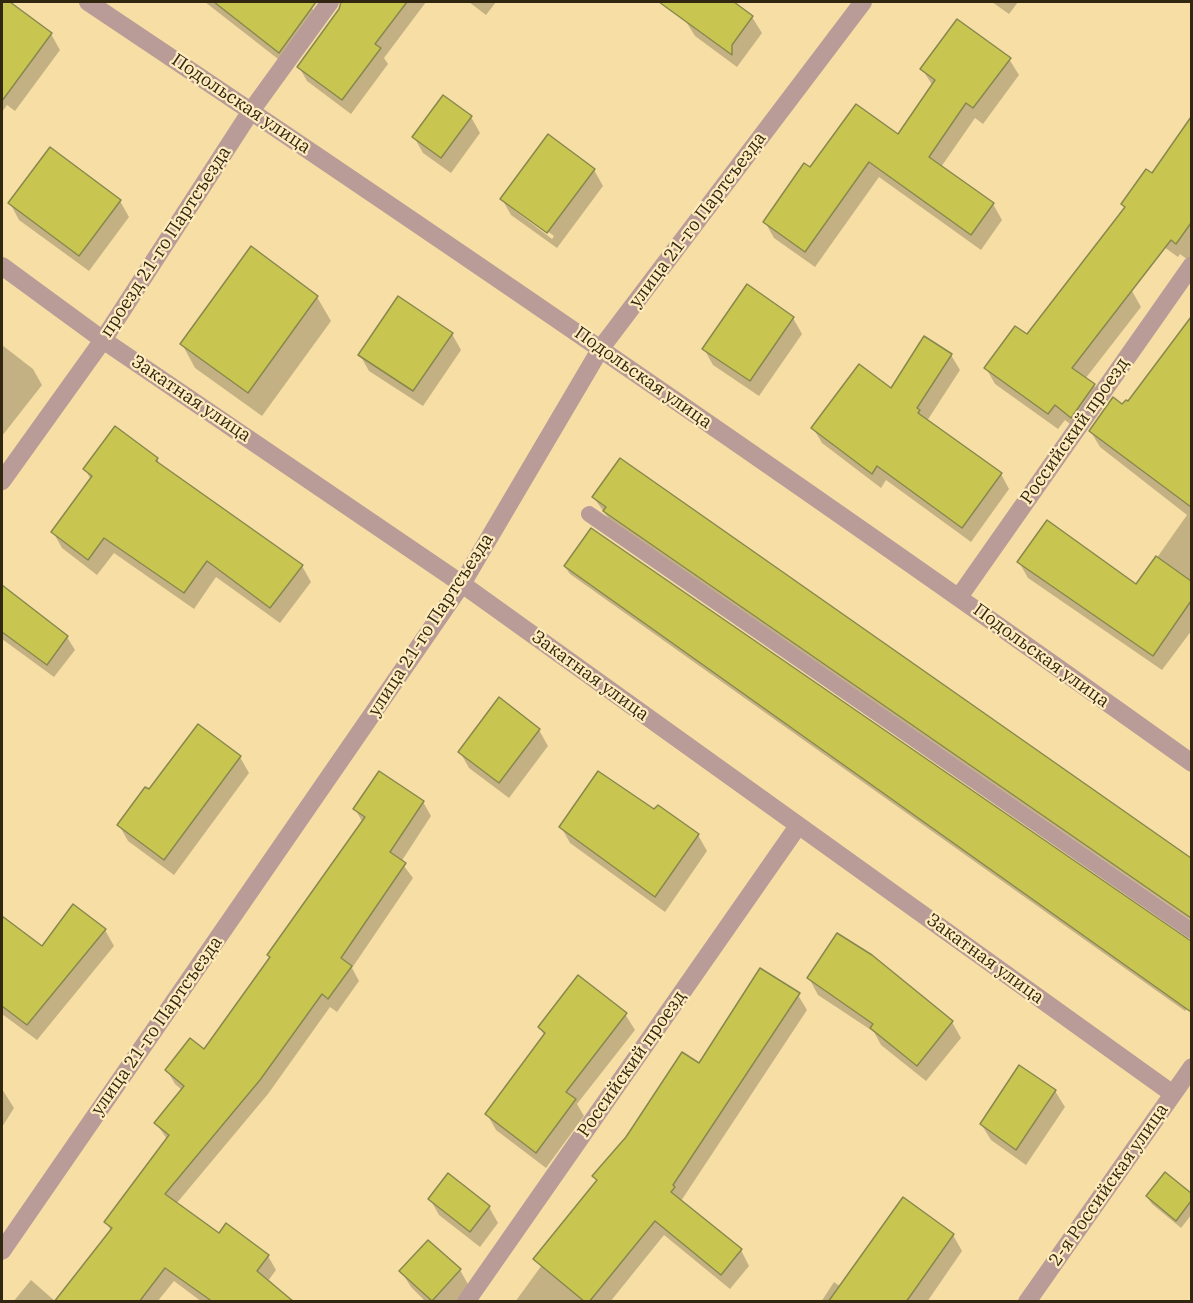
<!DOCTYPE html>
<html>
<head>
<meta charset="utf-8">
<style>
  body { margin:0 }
  #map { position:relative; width:1193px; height:1303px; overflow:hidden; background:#f6dea4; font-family:"IBM Plex Serif",serif }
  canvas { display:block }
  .frame { position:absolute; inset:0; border:3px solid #312710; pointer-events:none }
</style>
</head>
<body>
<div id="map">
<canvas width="1193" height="1303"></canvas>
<div class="frame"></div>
</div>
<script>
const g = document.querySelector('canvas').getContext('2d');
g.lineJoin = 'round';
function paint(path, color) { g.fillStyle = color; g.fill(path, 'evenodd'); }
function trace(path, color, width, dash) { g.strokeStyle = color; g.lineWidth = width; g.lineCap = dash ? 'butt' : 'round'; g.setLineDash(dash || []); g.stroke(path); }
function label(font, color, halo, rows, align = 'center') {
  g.font = font + ' "IBM Plex Serif",serif'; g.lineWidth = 4.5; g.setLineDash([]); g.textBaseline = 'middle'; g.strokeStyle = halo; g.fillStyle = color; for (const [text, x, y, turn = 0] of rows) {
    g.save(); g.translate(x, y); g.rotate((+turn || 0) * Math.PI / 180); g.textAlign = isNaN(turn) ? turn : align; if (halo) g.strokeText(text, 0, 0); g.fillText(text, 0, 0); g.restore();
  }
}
paint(new Path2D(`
  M 2,2 L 8,2 L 51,34 L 60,50 L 15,111 L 7,105 L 2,112 Z
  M 205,2 L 303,2 L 312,8 L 319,21 L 287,66 Z
  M 360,2 L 426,2 L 384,58 L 388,64 L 351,114 L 307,81 L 299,67 L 340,29 Z
  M 469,2 L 496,2 L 486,15 Z
  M 699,2 L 731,2 L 752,17 L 762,33 L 737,67 L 695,36 L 685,20 Z
  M 992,2 L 1018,2 L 1009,14 Z
  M 1009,59 L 1019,75 L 983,124 L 975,118 L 941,167 L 993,204 L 1002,220 L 981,250 L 879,177 L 815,267 L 774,238 L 765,222 L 811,169 L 898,136 L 933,86 L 922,69 Z
  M 471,117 L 480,133 L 451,173 L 423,153 L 414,137 Z
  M 1192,119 L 1192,263 L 1180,254 L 1178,257 L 1133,225 L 1123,204 L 1153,175 Z
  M 594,170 L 603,186 L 557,248 L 511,215 L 502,199 ZM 514,206 L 554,236 L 552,239 L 514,210 Z
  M 120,201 L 129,217 L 89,271 L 19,220 L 10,203 Z
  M 1132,291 L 1141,307 L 1085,379 L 1094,385 L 1103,401 L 1081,433 L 1065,420 L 1058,429 L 995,384 L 986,368 L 1027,336 Z
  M 317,297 L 331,321 L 262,416 L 195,368 L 182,344 Z
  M 793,318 L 802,334 L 759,396 L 713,365 L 704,349 Z
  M 1184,330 L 1192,336 L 1192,451 L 1189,455 L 1192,460 L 1192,630 L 1162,670 L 1028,578 L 1019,562 L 1137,586 L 1187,515 L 1100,447 L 1091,432 L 1128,404 Z
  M 452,334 L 461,350 L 423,406 L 369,371 L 360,355 Z
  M 2,345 L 33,369 L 42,385 L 2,436 Z
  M 951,355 L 960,370 L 927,421 L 1001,474 L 1009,489 L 971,542 L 886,480 L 881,488 L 822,443 L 813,428 L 891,390 Z
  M 157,459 L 162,468 L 302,566 L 311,582 L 280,623 L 216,577 L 194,609 L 114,553 L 97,575 L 62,548 L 53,532 L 91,480 L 85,469 Z
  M 620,460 L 1192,859 L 1192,921 L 609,519 L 594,498 Z
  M 565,567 L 1185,941 L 1192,942 L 1192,1002 L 1185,1011 L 570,574 Z
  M 2,587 L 67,637 L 75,650 L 54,677 L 2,639 Z
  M 539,730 L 548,746 L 509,798 L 469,768 L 460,752 Z
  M 240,757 L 249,773 L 174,875 L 128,841 L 119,825 L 149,791 Z
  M 423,802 L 431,816 L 401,862 L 413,878 L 352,968 L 359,981 L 337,1012 L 330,1007 L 268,1094 L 176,1204 L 219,1235 L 268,1256 L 276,1270 L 268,1281 L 292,1302 L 202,1302 L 174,1281 L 157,1302 L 124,1302 L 111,1231 L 106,1222 L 167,1139 L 156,1123 L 182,1090 L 175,1084 L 167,1070 L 204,1052 L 363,823 L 355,809 Z
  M 655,812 L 698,835 L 707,851 L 665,912 L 570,843 L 561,827 Z
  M 2,918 L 42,948 L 105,930 L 114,946 L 37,1040 L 2,1014 Z
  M 809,978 L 952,1022 L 961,1038 L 926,1081 L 881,1045 L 874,1032 L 818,995 Z
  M 798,995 L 807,1010 L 681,1201 L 741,1250 L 749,1266 L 730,1289 L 664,1235 L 610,1302 L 515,1302 L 633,1140 L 700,1065 Z
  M 625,1014 L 635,1030 L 577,1104 L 584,1116 L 546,1168 L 496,1130 L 487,1114 L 545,1036 L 539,1027 Z
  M 1020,1067 L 1055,1091 L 1065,1107 L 1026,1165 L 991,1140 L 981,1124 Z
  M 2,1089 L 14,1108 L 2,1127 Z
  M 1165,1174 L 1192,1194 L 1192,1214 L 1181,1228 L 1152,1204 L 1147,1197 Z
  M 430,1199 L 489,1207 L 498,1223 L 480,1247 L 439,1215 Z
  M 953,1235 L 962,1251 L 927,1302 L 821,1302 L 834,1282 L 841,1287 Z
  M 428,1242 L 460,1270 L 469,1286 L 456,1302 L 426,1302 L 411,1287 L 401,1271 Z
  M 31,1280 L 56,1302 L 13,1302 Z`), '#0003');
const building = new Path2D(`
  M 2,2 L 10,2 L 52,33 L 2,101 Z
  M 214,2 L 316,2 L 279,53 Z
  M 341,2 L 407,2 L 375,44 L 381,48 L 342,100 L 297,67 L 339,9 Z
  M 659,2 L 734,2 L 753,16 L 732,45 L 732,55 Z
  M 957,19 L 1011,58 L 973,108 L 966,103 L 929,157 L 994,203 L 971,235 L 869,162 L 805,252 L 763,222 L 804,163 L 810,167 L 856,104 L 898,134 L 935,80 L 920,69 Z
  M 443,95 L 472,116 L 441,158 L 412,137 Z
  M 1191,117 L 1191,223 L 1176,244 L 1171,240 L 1072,368 L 1095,384 L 1071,418 L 1055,405 L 1048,414 L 984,368 L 1015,326 L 1027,334 L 1125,207 L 1121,204 L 1146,169 L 1152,173 Z
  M 548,134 L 595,169 L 547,233 L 500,199 Z
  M 50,147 L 121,200 L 79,256 L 8,203 Z
  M 251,246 L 318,296 L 248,393 L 180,344 Z
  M 747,284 L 794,317 L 750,381 L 702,349 Z
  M 398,296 L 453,333 L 413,391 L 358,355 Z
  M 1191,317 L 1191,507 L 1089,431 L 1113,397 L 1122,404 L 1126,400 L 1128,401 Z
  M 924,336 L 952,354 L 917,408 L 920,410 L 918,413 L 1002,473 L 962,528 L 877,466 L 872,474 L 811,428 L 859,364 L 891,388 Z
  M 115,426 L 158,458 L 156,461 L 303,565 L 270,608 L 207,561 L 184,593 L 104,538 L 88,560 L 51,532 L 92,476 L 83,469 Z
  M 620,458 L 1191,858 L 1191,918 L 603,511 L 606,507 L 592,497 Z
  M 1047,520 L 1136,584 L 1156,556 L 1191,581 L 1191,601 L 1153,656 L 1017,562 Z
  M 591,528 L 1191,941 L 1191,1012 L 564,566 Z
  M 2,585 L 68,636 L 47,665 L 2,632 Z
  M 499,697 L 540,729 L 499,783 L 458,752 Z
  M 198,724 L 241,756 L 164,860 L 117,825 L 145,787 L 149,789 Z
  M 379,771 L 424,801 L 390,852 L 406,863 L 341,958 L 352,966 L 328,999 L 322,994 L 260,1080 L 165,1194 L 219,1233 L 226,1223 L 269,1255 L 257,1271 L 294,1302 L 213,1302 L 165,1268 L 139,1302 L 54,1302 L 112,1228 L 104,1222 L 169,1135 L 154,1123 L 184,1086 L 165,1070 L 190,1038 L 204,1049 L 270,957 L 267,955 L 365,817 L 353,809 Z
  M 598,771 L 654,809 L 658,805 L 699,834 L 655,897 L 559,827 Z
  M 73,904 L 106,929 L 27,1025 L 2,1006 L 2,916 L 42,946 Z
  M 837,933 L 872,955 L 953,1021 L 917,1066 L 870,1028 L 873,1024 L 807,978 Z
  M 760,968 L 800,993 L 673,1185 L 675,1187 L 671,1192 L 742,1249 L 721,1275 L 655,1221 L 589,1302 L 585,1302 L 533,1259 L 597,1180 L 592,1176 L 626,1137 L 682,1052 L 699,1063 Z
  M 578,975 L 627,1013 L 566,1092 L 576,1099 L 536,1153 L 485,1114 L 545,1033 L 538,1027 Z
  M 1019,1065 L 1056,1090 L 1016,1150 L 980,1124 Z
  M 1165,1172 L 1191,1193 L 1191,1201 L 1176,1221 L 1146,1196 Z
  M 448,1173 L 490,1206 L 470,1232 L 428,1199 Z
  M 903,1197 L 954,1234 L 906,1302 L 828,1302 Z
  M 428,1240 L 461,1269 L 432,1301 L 399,1271 Z`);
paint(building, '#c8c651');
trace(building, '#88884e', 1.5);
trace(new Path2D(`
  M 589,514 L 1192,931`), '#b99c98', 16);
trace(new Path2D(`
  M 88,2 C 459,250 828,503 1192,763
  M 2,266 L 103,340 L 462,584 L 1173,1094
  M 2,481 L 103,340 L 251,111 L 330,2
  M 959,597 L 1192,265
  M 2,1251 L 462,584 L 601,348 L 863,2
  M 466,1302 L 798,826
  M 1027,1302 L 1192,1067`), '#b99c98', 18);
label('18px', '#312710', '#ffecbe', [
  ["Подольская улица",241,104,34],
  ["улица 21-го Партсъезда",698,220,-53],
  ["проезд 21-го Партсъезда",166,242,-57],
  ["Подольская улица",643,378,35],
  ["Закатная улица",191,399,34],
  ["Российский проезд",1075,431,-55],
  ["улица 21-го Партсъезда",431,625,-57],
  ["Подольская улица",1041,656,36],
  ["Закатная улица",590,676,36],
  ["Закатная улица",985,959,36],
  ["улица 21-го Партсъезда",157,1026,-55],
  ["Российский проезд",632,1064,-55],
  ["2-я Российская улица",1109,1185,-55]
]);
</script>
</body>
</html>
